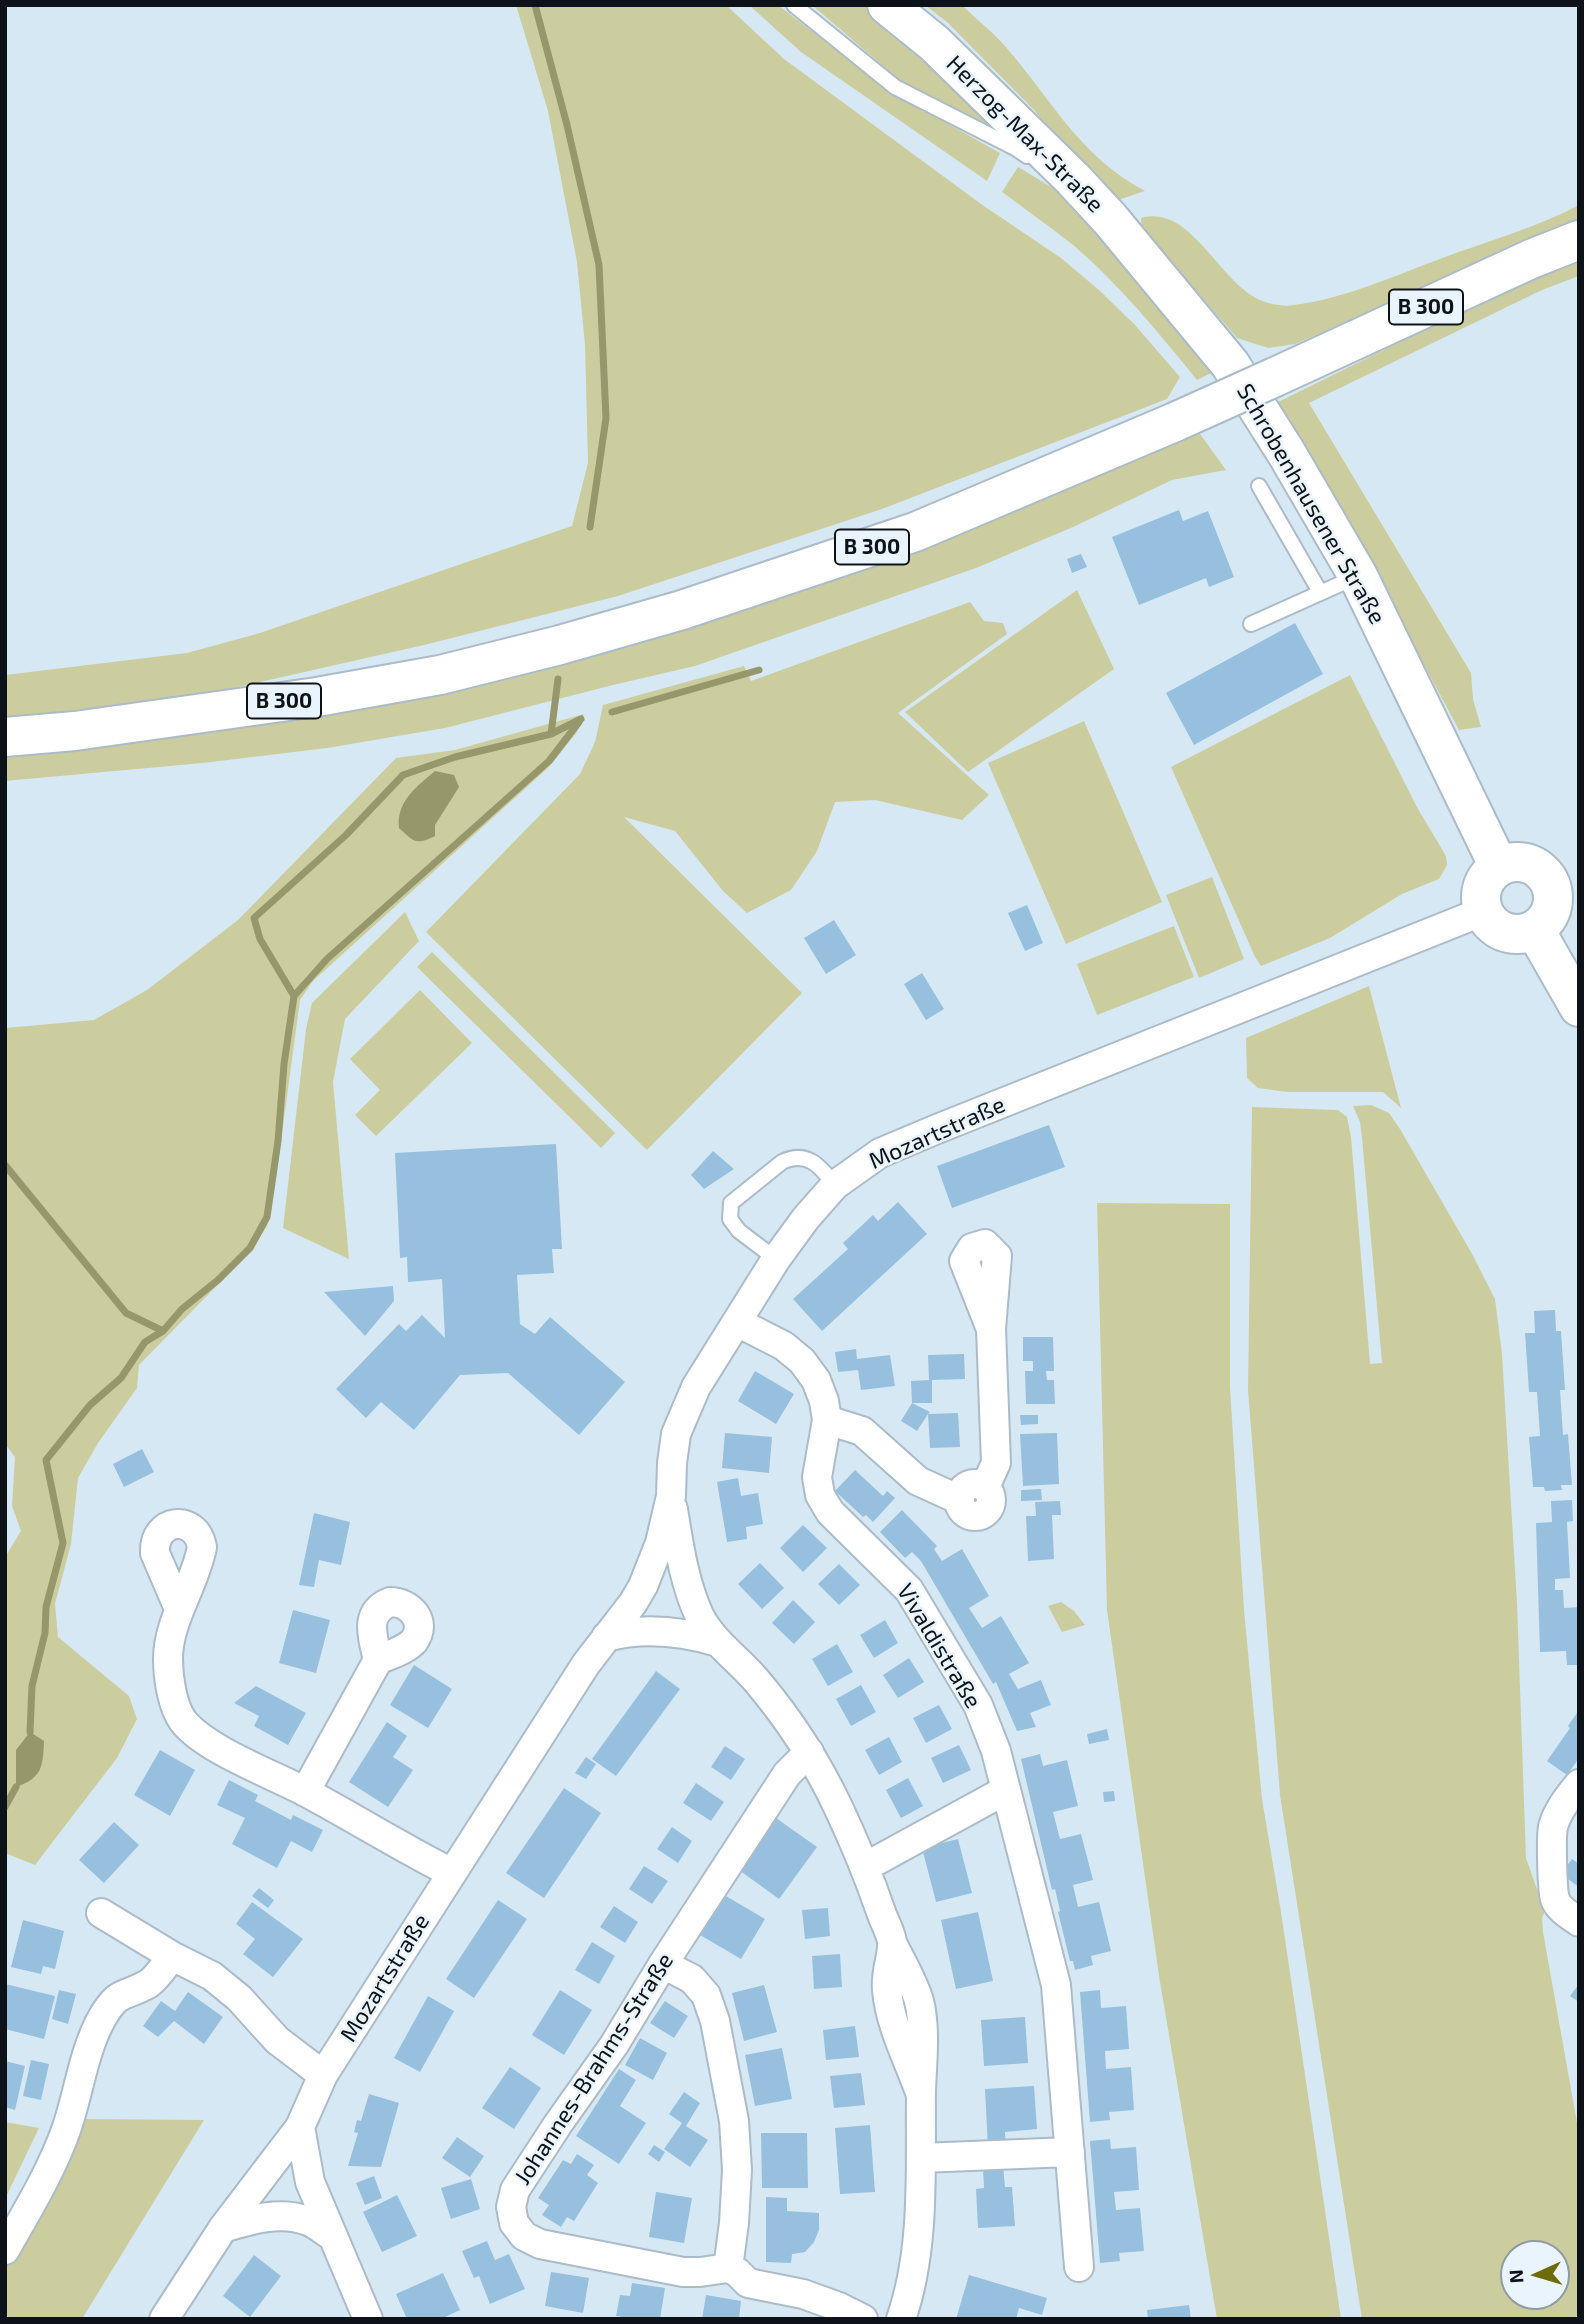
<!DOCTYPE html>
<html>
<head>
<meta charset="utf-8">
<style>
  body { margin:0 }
  #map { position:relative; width:1584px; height:2324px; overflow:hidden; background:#d7e8f5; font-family:"Exo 2",sans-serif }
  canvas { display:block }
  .frame { position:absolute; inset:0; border:7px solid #0c1217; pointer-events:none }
  .north { position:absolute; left:1500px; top:2240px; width:70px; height:70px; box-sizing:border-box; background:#eaf4fc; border:2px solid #919aa0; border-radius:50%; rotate:266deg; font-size:19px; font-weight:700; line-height:28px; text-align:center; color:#0c1217 }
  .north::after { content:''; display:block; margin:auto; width:24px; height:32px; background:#6d6c0a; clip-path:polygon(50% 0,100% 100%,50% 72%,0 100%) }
</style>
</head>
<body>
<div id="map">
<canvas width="1584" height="2324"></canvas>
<div class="frame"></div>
<div class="north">N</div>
</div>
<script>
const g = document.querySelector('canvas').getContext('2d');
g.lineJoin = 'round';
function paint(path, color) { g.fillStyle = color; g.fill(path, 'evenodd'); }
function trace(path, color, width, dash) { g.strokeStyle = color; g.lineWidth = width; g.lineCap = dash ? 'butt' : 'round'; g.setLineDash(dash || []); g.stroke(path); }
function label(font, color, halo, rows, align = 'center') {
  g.font = font + ' "Exo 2",sans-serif'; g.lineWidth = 5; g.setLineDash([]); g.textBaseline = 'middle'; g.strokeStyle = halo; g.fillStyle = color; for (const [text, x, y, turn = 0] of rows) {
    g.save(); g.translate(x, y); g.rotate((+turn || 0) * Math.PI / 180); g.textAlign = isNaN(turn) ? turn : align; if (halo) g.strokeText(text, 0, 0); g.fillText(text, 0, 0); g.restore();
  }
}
paint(new Path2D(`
  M 516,5 L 726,5 L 784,59 L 981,204 L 1061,258 L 1099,290 L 1135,325 L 1180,377 L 1167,399 L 882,509 L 618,596 L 424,645 L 189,698 L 71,714 L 5,719 L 5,675 L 187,653 L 260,633 L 572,526 L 588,463 L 585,345 L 577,262 L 548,111 Z
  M 749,5 L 778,5 L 891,92 L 1000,153 L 987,181 L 801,52 Z
  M 812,5 L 871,5 L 1013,142 L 904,84 Z
  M 925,5 L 962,5 C 976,19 992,31 1005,46 C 1053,101 1078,155 1145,191 L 1118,200 L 1084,171 L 1034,110 L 948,23 Z
  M 1018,167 L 1063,194 L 1217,370 L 1197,380 C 1158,332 1119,284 1072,244 C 1049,226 1025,209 1002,192 Z
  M 1579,205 L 1579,220 L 1574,223 L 1295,344 L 1268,348 L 1237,338 L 1142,228 L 1141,218 C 1192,204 1219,284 1262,301 C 1270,304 1285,307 1293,305 C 1345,299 1396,275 1445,257 C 1489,241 1537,227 1579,205 Z
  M 1579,257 L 1579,276 L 1542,290 L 1309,403 L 1471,673 L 1473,699 L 1481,727 L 1459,730 L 1373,570 L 1272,405 L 1536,275 Z
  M 1198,431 L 1226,470 L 1172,480 L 1073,527 L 976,568 L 695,666 L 613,685 L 445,728 L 327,748 L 203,763 L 5,781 L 5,756 L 73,751 L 320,714 Z
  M 1077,590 L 1114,669 L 968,772 L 905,712 Z
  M 970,602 L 984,621 L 1003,623 L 1007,634 L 898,713 L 989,795 L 962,820 L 875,800 L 835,802 L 817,851 L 791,890 L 747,913 L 723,891 L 675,831 L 624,817 L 802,993 L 647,1150 L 426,932 L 580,774 L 595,742 L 603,705 L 744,666 L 751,681 Z
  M 1350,675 L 1418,809 L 1446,856 L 1447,865 L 1439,879 L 1402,894 L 1330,938 L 1261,966 L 1255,957 L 1171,767 Z
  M 584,714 L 577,732 L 550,766 L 313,981 L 300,1000 L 276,1178 L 267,1226 L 252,1250 L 139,1365 L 137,1388 L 98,1443 L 78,1478 L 71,1544 L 55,1604 L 58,1637 L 129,1696 L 137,1719 L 117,1758 L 35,1865 L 5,1853 L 5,1557 L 21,1531 L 12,1506 L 15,1457 L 5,1444 L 5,1028 L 94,1020 L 147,990 L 238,920 L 396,758 L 455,750 Z
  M 1084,721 L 1162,902 L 1066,944 L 988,763 Z
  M 1212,877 L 1244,959 L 1199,978 L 1166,895 Z
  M 405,912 L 419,941 L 345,1019 L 333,1082 L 349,1259 L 283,1228 L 306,1029 L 312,1003 Z
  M 1174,926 L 1194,977 L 1097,1015 L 1077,964 Z
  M 432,952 L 615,1133 L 601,1148 L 417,967 Z
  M 1369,986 L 1401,1108 L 1383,1092 L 1287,1092 L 1258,1088 L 1247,1078 L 1246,1038 Z
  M 420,990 L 472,1043 L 376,1136 L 355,1115 L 380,1090 L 350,1059 Z
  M 1371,1105 L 1389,1113 L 1400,1129 L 1471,1252 L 1495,1299 L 1502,1354 L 1517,1603 L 1526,1858 L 1539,1895 L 1547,1906 L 1542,1918 L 1543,1932 L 1579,2134 L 1579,2319 L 1362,2319 L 1280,1795 L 1248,1390 L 1252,1107 L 1338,1110 L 1347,1117 L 1351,1137 L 1370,1364 L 1382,1363 L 1362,1138 L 1360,1122 L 1353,1106 ZM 1514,2254 L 1556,2254 L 1556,2296 L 1514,2296 Z
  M 1097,1203 L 1230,1204 L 1230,1388 L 1244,1610 L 1262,1799 L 1281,1912 L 1341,2319 L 1217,2319 L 1159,1976 L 1107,1610 Z
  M 1061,1602 L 1074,1611 L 1085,1625 L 1062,1632 L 1048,1606 Z
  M 85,2119 L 204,2120 L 82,2319 L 5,2319 L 5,2268 L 74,2153 Z
  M 5,2122 L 39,2128 L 5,2199 Z`), '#cccd9e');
paint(new Path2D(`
  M 435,771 L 454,775 L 459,787 L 435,825 L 435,836 C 416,846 413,841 399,828 C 396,802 416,787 435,771 Z
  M 30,1732 L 44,1741 C 43,1767 42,1778 16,1787 L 16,1750 Z`), '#96976a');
trace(new Path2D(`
  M 535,5 L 567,125 L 599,265 L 606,418 L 590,527
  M 612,712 L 759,670
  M 551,734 L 558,679
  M 294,996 L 327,959 L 549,761 L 579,722
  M 5,1165 L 126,1313 L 163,1331
  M 30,1732 L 32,1686 L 45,1633 L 46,1607 L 63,1543 L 46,1460 L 90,1405 L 121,1378 L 145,1342 L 163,1331 L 182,1309 L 218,1280 L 250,1248 L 267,1217 L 278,1141 L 284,1064 L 294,996 L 260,939 L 254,918 L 346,835 L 403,775 L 455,757 L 551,734 L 581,719
  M 5,1807 L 16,1787`), '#96976a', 7);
paint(new Path2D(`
  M 1179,510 L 1183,521 L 1208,511 L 1234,577 L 1209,587 L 1206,578 L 1139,605 L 1112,537 Z
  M 1081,554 L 1087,567 L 1072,573 L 1067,559 Z
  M 1295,623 L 1323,674 L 1194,745 L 1166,693 Z
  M 1027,905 L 1043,943 L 1025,951 L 1008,913 Z
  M 834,920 L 856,955 L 826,974 L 804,938 Z
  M 922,973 L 944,1009 L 926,1020 L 904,984 Z
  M 1049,1125 L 1065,1167 L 952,1208 L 937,1166 Z
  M 556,1144 L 562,1249 L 552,1249 L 554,1273 L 517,1275 L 520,1324 L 535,1334 L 550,1317 L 625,1382 L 579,1435 L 508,1373 L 460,1375 L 414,1430 L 381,1402 L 366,1418 L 336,1389 L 399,1324 L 406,1331 L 422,1315 L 445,1338 L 442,1279 L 408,1282 L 407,1257 L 400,1258 L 395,1153 Z
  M 713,1151 L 734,1169 L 704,1189 L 691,1175 Z
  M 898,1202 L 927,1234 L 822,1331 L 793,1299 L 848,1249 L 843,1243 L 873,1215 L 878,1221 Z
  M 393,1286 L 394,1301 L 365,1336 L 324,1292 Z
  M 1555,1310 L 1556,1331 L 1561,1331 L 1565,1390 L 1560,1390 L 1563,1435 L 1568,1434 L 1572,1485 L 1561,1485 L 1562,1490 L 1545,1491 L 1544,1487 L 1533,1487 L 1529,1437 L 1540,1436 L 1537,1392 L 1529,1392 L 1525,1333 L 1535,1333 L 1534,1311 Z
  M 1023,1337 L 1053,1337 L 1054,1371 L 1046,1371 L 1047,1380 L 1054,1380 L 1055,1404 L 1026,1404 L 1025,1371 L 1033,1371 L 1033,1361 L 1023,1361 Z
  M 856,1349 L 857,1359 L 890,1355 L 895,1386 L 861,1390 L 858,1370 L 838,1372 L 835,1352 Z
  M 964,1354 L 965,1379 L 932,1380 L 932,1403 L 912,1403 L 911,1381 L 929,1380 L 928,1355 Z
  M 755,1371 L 794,1394 L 776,1424 L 738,1401 Z
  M 912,1403 L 930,1412 L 928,1414 L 958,1413 L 960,1447 L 930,1448 L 928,1414 L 917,1431 L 901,1421 Z
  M 1020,1415 L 1038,1415 L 1038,1424 L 1021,1425 Z
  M 725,1433 L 772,1437 L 769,1473 L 722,1468 Z
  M 1057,1433 L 1059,1484 L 1023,1486 L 1020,1434 Z
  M 142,1449 L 154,1472 L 124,1487 L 113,1464 Z
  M 855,1470 L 883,1496 L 887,1491 L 895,1498 L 873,1522 L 866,1515 L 863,1517 L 835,1491 Z
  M 738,1478 L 741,1496 L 758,1493 L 763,1524 L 746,1527 L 747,1539 L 727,1542 L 717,1482 Z
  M 1041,1489 L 1042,1500 L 1021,1501 L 1021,1490 Z
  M 1572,1500 L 1573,1521 L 1567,1522 L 1570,1578 L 1555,1579 L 1555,1590 L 1563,1590 L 1564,1608 L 1579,1607 L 1579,1665 L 1567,1665 L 1566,1651 L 1540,1652 L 1536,1523 L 1552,1522 L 1551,1501 Z
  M 1060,1501 L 1061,1515 L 1052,1515 L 1054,1559 L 1028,1561 L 1026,1516 L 1036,1516 L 1035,1502 Z
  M 902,1510 L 937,1546 L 934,1549 L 942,1561 L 962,1549 L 989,1596 L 969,1608 L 982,1628 L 1001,1616 L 1029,1663 L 1009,1674 L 1018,1689 L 1041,1680 L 1051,1705 L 1030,1713 L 1036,1727 L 1017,1731 L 996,1682 L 993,1684 L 921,1561 L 912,1552 L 905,1558 L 880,1532 Z
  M 314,1513 L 350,1522 L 341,1565 L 319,1560 L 314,1587 L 299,1585 Z
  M 803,1525 L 827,1548 L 803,1572 L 780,1548 Z
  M 760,1563 L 784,1588 L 762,1609 L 738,1584 Z
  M 839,1564 L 860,1585 L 839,1605 L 818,1584 Z
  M 793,1600 L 815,1622 L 794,1644 L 772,1623 Z
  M 293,1610 L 330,1620 L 316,1673 L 279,1663 Z
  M 885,1620 L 898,1643 L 874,1658 L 860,1635 Z
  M 837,1644 L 853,1672 L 828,1686 L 812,1659 Z
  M 909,1658 L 924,1682 L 898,1698 L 883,1675 Z
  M 414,1665 L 452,1689 L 428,1728 L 390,1705 Z
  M 656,1671 L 680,1689 L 616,1776 L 592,1759 Z
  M 861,1685 L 876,1712 L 851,1726 L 836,1699 Z
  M 256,1686 L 306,1713 L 288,1745 L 254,1726 L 259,1716 L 234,1703 Z
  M 939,1705 L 952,1729 L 926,1743 L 913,1718 Z
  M 1579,1710 L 1579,1758 L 1567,1775 L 1547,1761 L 1570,1728 L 1568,1726 Z
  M 387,1722 L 407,1736 L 393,1757 L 413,1770 L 388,1807 L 349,1782 Z
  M 1107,1729 L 1109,1740 L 1089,1744 L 1087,1734 Z
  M 889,1737 L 902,1762 L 879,1775 L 865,1750 Z
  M 959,1745 L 971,1770 L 943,1783 L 931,1758 Z
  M 725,1746 L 745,1759 L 731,1780 L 711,1767 Z
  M 160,1750 L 195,1770 L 170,1816 L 134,1795 Z
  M 1040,1754 L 1043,1766 L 1067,1760 L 1078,1806 L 1053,1812 L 1060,1839 L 1081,1834 L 1093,1880 L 1073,1885 L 1078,1907 L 1099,1902 L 1111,1951 L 1091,1956 L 1093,1965 L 1075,1970 L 1073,1961 L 1070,1961 L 1058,1912 L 1060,1911 L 1055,1889 L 1052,1890 L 1021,1759 Z
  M 586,1757 L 596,1764 L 586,1779 L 575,1773 Z
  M 908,1778 L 923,1806 L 901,1818 L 886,1790 Z
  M 229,1780 L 258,1795 L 255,1801 L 291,1820 L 293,1815 L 323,1830 L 312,1852 L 291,1841 L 277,1868 L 232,1844 L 245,1818 L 217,1805 Z
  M 696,1783 L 724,1802 L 711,1821 L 683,1803 Z
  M 564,1788 L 601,1813 L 544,1898 L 506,1873 Z
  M 1114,1791 L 1115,1801 L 1104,1802 L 1103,1792 Z
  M 776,1818 L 817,1847 L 779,1899 L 739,1870 Z
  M 114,1822 L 139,1845 L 104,1883 L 79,1860 Z
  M 672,1827 L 692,1841 L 678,1863 L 657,1849 Z
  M 958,1839 L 972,1893 L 936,1902 L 922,1848 Z
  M 1572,1859 L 1579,1864 L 1579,1887 L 1561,1874 Z
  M 644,1866 L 668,1881 L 652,1904 L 629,1889 Z
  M 259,1888 L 274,1900 L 268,1908 L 252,1896 Z
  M 724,1895 L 765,1919 L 741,1959 L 700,1935 Z
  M 498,1900 L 527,1919 L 474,1998 L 446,1979 Z
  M 252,1902 L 303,1939 L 273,1977 L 243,1954 L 255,1939 L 236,1924 Z
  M 614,1906 L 638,1922 L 625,1943 L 600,1927 Z
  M 828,1908 L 830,1936 L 805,1939 L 802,1910 Z
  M 978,1912 L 993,1981 L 956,1989 L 941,1920 Z
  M 23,1920 L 64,1931 L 55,1969 L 43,1966 L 41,1974 L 11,1967 Z
  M 592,1942 L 615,1956 L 599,1984 L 575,1970 Z
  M 840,1954 L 842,1987 L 814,1989 L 812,1956 Z
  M 5,1984 L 55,1996 L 44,2039 L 5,2029 Z
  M 1579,1984 L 1579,2002 L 1570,1996 Z
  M 764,1985 L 777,2032 L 744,2041 L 732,1993 Z
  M 59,1990 L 76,1994 L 68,2024 L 52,2019 Z
  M 560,1990 L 592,2010 L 564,2055 L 532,2035 Z
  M 1100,1990 L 1101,2008 L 1126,2006 L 1129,2049 L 1105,2051 L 1106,2069 L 1131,2067 L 1134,2110 L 1109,2112 L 1110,2120 L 1090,2122 L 1080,1992 Z
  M 188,1992 L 223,2017 L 204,2044 L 174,2021 L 158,2037 L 143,2026 L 161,2001 L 175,2011 Z
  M 428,1996 L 454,2011 L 420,2072 L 394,2058 Z
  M 665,2001 L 688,2016 L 674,2038 L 650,2023 Z
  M 1025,2017 L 1028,2063 L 984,2066 L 981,2020 Z
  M 855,2026 L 859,2057 L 826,2060 L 823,2030 Z
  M 640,2038 L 667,2053 L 653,2080 L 625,2065 Z
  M 782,2048 L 792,2099 L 755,2106 L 745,2055 Z
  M 31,2060 L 49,2064 L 41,2100 L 23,2096 Z
  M 5,2061 L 25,2066 L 15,2110 L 5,2107 Z
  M 510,2067 L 541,2088 L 514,2129 L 482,2108 Z
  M 619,2069 L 636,2080 L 620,2106 L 646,2123 L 619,2164 L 576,2136 Z
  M 861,2073 L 865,2105 L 834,2108 L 830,2076 Z
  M 1034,2086 L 1037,2129 L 1005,2132 L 1006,2146 L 988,2148 L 985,2089 Z
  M 684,2092 L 700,2103 L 686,2126 L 708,2140 L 690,2167 L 664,2149 L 682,2123 L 669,2114 Z
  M 369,2094 L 399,2103 L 381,2167 L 348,2166 L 358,2133 L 354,2132 L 357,2120 L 361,2121 Z
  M 870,2125 L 875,2192 L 840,2194 L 835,2128 Z
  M 761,2133 L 807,2133 L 808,2188 L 762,2188 Z
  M 457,2137 L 484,2156 L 470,2177 L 442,2158 Z
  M 1110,2139 L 1111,2149 L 1136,2147 L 1139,2190 L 1114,2192 L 1116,2210 L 1140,2208 L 1144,2251 L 1119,2253 L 1120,2261 L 1100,2263 L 1090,2141 Z
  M 654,2145 L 665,2152 L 659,2162 L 648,2154 Z
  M 577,2154 L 594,2165 L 587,2175 L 598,2183 L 574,2221 L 567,2217 L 561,2227 L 542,2215 L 549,2205 L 538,2198 L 563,2160 L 571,2164 Z
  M 1003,2165 L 1005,2187 L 1012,2187 L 1015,2226 L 978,2228 L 976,2189 L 984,2188 L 983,2167 Z
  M 374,2176 L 382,2198 L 365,2205 L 356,2183 Z
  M 471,2179 L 480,2209 L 451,2219 L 441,2188 Z
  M 656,2192 L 692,2198 L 684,2243 L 649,2237 Z
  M 397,2195 L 417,2236 L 382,2252 L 363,2212 Z
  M 766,2197 L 787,2198 L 787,2211 L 819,2213 L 819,2230 L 814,2242 L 805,2252 L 792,2254 L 791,2263 L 766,2262 Z
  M 487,2241 L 495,2260 L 509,2254 L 525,2289 L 490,2304 L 479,2276 L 474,2278 L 462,2251 Z
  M 254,2255 L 281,2276 L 250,2317 L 223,2296 Z
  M 551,2272 L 589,2278 L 583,2313 L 545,2306 Z
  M 443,2273 L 460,2310 L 441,2319 L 407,2319 L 396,2294 Z
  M 969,2275 L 1047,2298 L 1042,2315 L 1019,2308 L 1016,2319 L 956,2319 Z
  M 632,2283 L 665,2288 L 660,2319 L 635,2319 L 616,2316 L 620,2295 L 630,2296 Z
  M 706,2295 L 741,2301 L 739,2319 L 702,2319 Z
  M 1189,2305 L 1191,2319 L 1148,2319 L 1147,2310 Z`), '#96c0de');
const service = new Path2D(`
  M 794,5 L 895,87 L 1015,148 L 1027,156
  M 1259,486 L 1320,592
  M 1251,624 L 1358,576
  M 776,1259 L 739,1231 L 730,1219 L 731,1203 L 782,1162 C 807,1150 820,1166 835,1185`);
const minor = new Path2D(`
  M 737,1322 L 784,1346 L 802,1361 L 816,1380 L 824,1401 L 827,1420 L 817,1477 L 820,1495 L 830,1512 L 909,1590 L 978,1705 L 996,1751 L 1056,1985 L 1079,2267
  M 827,1420 L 862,1431 L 918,1481 L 960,1500
  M959 1500a16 16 0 1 1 32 0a16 16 0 1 1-32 0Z
  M 985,1487 L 996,1463 L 991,1329 L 997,1256 L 985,1244 L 972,1248 L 964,1261 L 991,1329
  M 673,1509 C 679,1546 684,1583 700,1617 C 713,1642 738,1659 756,1680 C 790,1720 817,1762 839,1809 C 855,1843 869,1877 881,1912 C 884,1921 891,1933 892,1942 C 893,1956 885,1972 887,1990 C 890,2026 909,2061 921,2095
  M 390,1602 C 410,1602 428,1621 414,1641 C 406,1650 389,1655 378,1660 C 373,1638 363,1613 390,1602 Z
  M 179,1609 L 155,1553 C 153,1518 196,1513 202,1547 C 195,1585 168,1620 168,1659 C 168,1677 172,1706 183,1721 C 205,1749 269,1773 302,1790 C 353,1817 400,1847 452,1873
  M 606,1637 C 643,1627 681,1631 718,1642
  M 809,1752 L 787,1774 L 663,1964 L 614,2045 L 558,2124 L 515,2190 L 511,2207 L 514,2223 L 524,2236 L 540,2244 L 683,2272 L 700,2272 L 728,2268 L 737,2272 L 748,2283 L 803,2294 L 839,2307 L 863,2319
  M 1579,1784 C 1569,1796 1557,1811 1553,1827 C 1551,1836 1552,1890 1555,1899 C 1558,1909 1571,1916 1579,1922
  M 305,1792 L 378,1660
  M 865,1867 L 1006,1790
  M 101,1913 L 172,1956 L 212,1976 L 239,1998 L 277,2040 L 323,2075
  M 892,1943 C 901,1961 913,1981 919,2001 C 926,2029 922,2062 921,2091 C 920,2166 926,2247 901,2319
  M 663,1964 L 692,1979 L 706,1995 L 715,2021 L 734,2121 L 737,2170 L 734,2223 L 728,2268
  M 300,2127 L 310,2182 L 368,2319
  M 921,2158 L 1070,2152
  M 223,2228 C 249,2220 281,2210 308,2221 C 316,2224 324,2231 332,2236
  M 5,2250 C 27,2211 51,2172 66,2130 C 79,2093 83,2052 102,2018 C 119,1989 123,1998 148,1984 C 158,1977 165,1965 172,1956
  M 164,2319 L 223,2228 L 300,2127 L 323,2075 L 586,1664 L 633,1603 L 643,1586 L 660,1543 L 671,1496 L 672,1463 L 676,1434 L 696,1387 L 776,1259 L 806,1218 L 835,1185 L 880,1153 L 937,1129 L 1484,911`);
const secondary = new Path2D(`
  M 887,5 L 934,43 L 1073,179 L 1110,219 L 1230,364 L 1287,454 L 1358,576 L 1499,867
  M1481 898a36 36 0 1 1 72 0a36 36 0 1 1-72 0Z
  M 1535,930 L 1579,1007`);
const trunk = new Path2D(`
  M 1275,377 L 1531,259 L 1579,240
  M 5,737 L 75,731 L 317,697 L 440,675 L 560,645 L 682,610 L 915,532 L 1175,422`);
trace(service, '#abbbc8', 18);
trace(minor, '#abbbc8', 32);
trace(secondary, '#abbbc8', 42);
trace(trunk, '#abbbc8', 42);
trace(service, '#fff', 14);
trace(minor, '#fff', 28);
trace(secondary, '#fff', 38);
trace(trunk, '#fff', 38);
const trunkBridge = new Path2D(`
  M 1175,422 L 1275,377`);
trace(trunkBridge, '#abbbc8', 42, []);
trace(trunkBridge, '#fff', 38);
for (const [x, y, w] of [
  [1426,307,74],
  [872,547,74],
  [284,701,74]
]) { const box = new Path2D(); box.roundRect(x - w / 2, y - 17.5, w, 35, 5); g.fillStyle = '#eaf4fc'; g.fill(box); trace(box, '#0c1217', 2); }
label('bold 21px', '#0c1217', null, [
  ["B 300",1426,307],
  ["B 300",872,547],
  ["B 300",284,701]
]);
label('23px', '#0c1217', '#eaf4fc', [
  ["Herzog-Max-Straße",1025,134,45],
  ["Schrobenhausener Straße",1311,504,60],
  ["Mozartstraße",937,1133,-24],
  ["Vivaldistraße",939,1646,59],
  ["Mozartstraße",385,1978,-58],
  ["Johannes-Brahms-Straße",594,2069,-57]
]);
</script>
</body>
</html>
